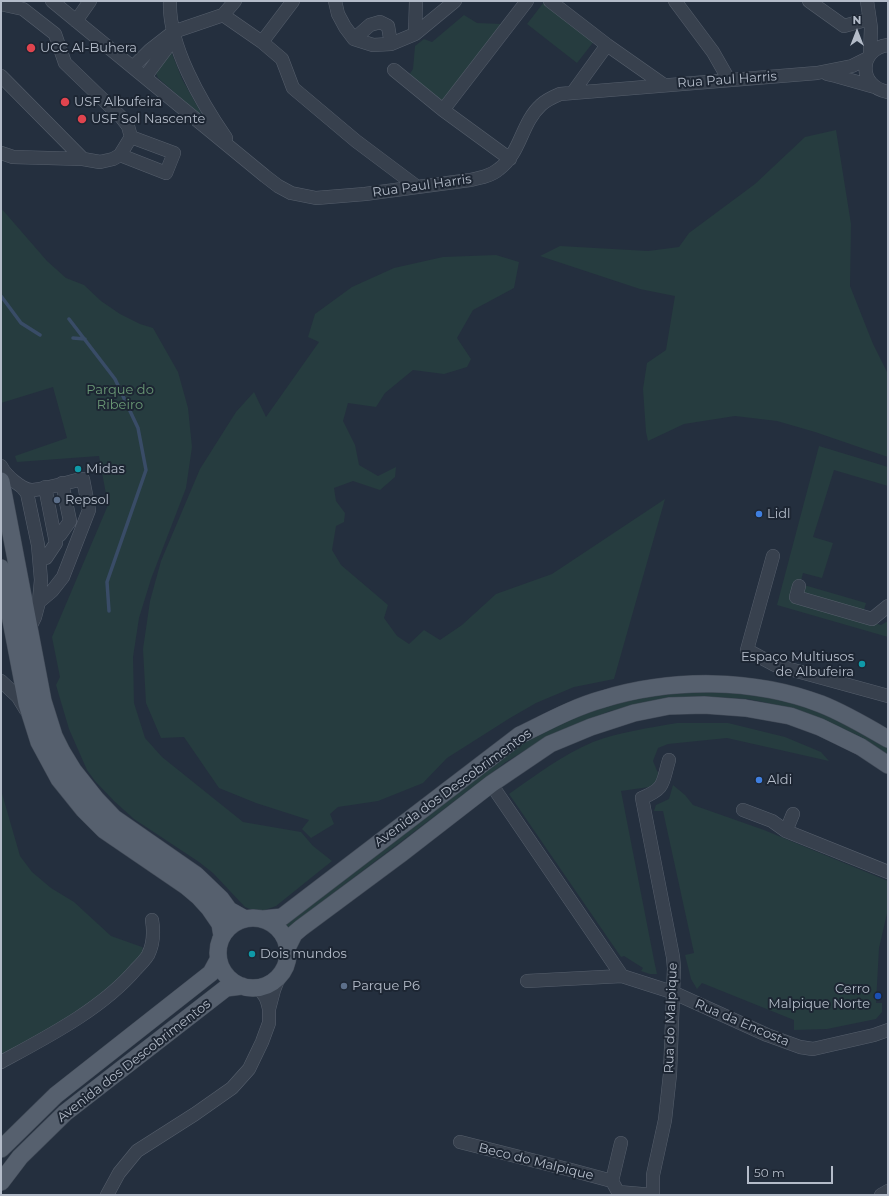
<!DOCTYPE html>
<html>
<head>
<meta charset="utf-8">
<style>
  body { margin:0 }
  #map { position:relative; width:889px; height:1196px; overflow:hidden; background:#242f3e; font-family:Montserrat,sans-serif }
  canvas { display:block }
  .frame { position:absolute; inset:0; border:2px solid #b4bcc9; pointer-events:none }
  .north { position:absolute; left:837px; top:12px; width:40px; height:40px; -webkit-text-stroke:3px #1d2633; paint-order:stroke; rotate:0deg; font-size:11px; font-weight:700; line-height:16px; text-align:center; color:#b4bcc9 }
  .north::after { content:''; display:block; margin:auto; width:14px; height:18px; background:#b4bcc9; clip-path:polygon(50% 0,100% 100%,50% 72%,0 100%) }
  .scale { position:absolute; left:747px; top:1166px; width:86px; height:18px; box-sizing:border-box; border:2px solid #b4bcc9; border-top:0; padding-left:5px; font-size:12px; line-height:14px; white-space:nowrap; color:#b4bcc9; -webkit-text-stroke:3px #1d2633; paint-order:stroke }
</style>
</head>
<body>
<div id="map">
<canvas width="889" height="1196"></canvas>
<div class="frame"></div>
<div class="north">N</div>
<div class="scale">50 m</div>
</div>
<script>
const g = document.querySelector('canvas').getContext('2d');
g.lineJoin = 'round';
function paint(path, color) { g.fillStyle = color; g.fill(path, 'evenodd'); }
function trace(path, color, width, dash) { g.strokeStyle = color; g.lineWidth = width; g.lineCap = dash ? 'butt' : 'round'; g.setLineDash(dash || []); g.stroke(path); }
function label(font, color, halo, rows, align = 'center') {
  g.font = font + ' Montserrat,sans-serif'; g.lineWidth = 4; g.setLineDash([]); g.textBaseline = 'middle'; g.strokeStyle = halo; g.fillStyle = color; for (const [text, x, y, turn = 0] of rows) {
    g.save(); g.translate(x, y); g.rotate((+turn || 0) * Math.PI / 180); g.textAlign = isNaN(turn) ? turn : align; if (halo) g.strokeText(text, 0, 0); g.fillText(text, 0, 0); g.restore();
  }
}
paint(new Path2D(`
  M 544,2 L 595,40 L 577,63 L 527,24 Z
  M 464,15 L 477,23 L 502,24 L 443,101 L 409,75 L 413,69 L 415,46 L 424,39 L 432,42 Z
  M 170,49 L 182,79 L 201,113 L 198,113 L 158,78 L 156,73 Z
  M 836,130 L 851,224 L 850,286 L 873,344 L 888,374 L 888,457 L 815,432 L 777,421 L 735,416 L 684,424 L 648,441 L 646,432 L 643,389 L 647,363 L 666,350 L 675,296 L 640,289 L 540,256 L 560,246 L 648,251 L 679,247 L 689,233 L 755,184 L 805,137 Z
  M 1,208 L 47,261 L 66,278 L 84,285 L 101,301 L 120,314 L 140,324 L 153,328 L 178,372 L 188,408 L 192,447 L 186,488 L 151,579 L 139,618 L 133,657 L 134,703 L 145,738 L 162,757 L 243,822 L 301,832 L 313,846 L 332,861 L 276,906 L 262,911 L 255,911 L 245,907 L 213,873 L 199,862 L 134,819 L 114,801 L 95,781 L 87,770 L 69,729 L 56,685 L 60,677 L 52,637 L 108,505 L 99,456 L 17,462 L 15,456 L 67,438 L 53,387 L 1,403 Z
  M 496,255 L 519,262 L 514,288 L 473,310 L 457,338 L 471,359 L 467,367 L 444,374 L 413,370 L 385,393 L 376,407 L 348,403 L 343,421 L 355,445 L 359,465 L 378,476 L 396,467 L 395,477 L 380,490 L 353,481 L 334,488 L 336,501 L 345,513 L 344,522 L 336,526 L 332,550 L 341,565 L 388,605 L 384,618 L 397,636 L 409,644 L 424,630 L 440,640 L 462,625 L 496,594 L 552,574 L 665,499 L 614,679 L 574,687 L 536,703 L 510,718 L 447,758 L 423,783 L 378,801 L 338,807 L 330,814 L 334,824 L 311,838 L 302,829 L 309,820 L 256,803 L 219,788 L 184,737 L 161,738 L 146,703 L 143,649 L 150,601 L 161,561 L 200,469 L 236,412 L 254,392 L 266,417 L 319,342 L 308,337 L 315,314 L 352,287 L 394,268 L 443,257 Z
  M 819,446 L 888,467 L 888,486 L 834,470 L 813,537 L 833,543 L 822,578 L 803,573 L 800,584 L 790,599 L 881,625 L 888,621 L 888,637 L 777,605 Z
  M 804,585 L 866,603 L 863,613 L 803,594 Z
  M 716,690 L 781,698 L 839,719 L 888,746 L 888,755 L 861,737 L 807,713 L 782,706 L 748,699 L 715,697 L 685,697 L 610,711 L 550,735 L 506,762 L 311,910 L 286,931 L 282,924 L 527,740 C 568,716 614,700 660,693 C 678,691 697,691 716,690 Z
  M 677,723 L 728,723 L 785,737 L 821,752 L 829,761 L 727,738 L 668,744 L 658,748 L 653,761 L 658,773 L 657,781 L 649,787 L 621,791 L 654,960 L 657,974 L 650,974 L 641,971 L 643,968 L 624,956 L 621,957 L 509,794 C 536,775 562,755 593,742 C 619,732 649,728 677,723 Z
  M 673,785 L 685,795 L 693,805 L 764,830 L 888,881 L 888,909 L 879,948 L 876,1003 L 882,1003 L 882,1012 L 876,1019 L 827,1029 L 794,1030 L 794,1020 L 702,983 L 697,989 L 691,979 L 685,955 L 694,953 L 663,811 L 654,811 L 656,805 L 669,799 Z
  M 1,790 L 20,856 L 32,872 L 51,888 L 74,902 L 111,936 L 142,947 L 147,957 L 132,974 L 1,1062 Z`), '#263c3f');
trace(new Path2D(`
  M 1,296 L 21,323 L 40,335
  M 69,319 L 115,379 L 138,428 L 146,470 L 107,582 L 109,611
  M 73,338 L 85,339`), '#394c67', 3.5);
const minor = new Path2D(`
  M 52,1 L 265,176 L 278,186 L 291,193 L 316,198 L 365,194 L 470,180 C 480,178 491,176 499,169 C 521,153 521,123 541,105 C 546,100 553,97 560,94 L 817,73 L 852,66 L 868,58
  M 170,1 C 168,45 201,102 226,138
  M 335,1 L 338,14 L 345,27 L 354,39 L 373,45 L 391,44 L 415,34 L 455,1
  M 550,1 L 607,45 L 664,85
  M 675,1 L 713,52 L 729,80
  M 809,1 L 844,26 L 869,19
  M 867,1 L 871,28 L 870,54
  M 1,4 L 23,9 L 55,34 L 65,63 L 121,117 L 128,126 L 131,137 L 120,155 L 113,159 L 100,162 L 83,159 L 13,157 L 1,153
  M 223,15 L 262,42 L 282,59 L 293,88 L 356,141 L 416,186
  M 76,21 L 90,1
  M 415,34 L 416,1
  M 354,39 L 370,25 L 380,22 L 388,26 L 391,44
  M 262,42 L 293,1
  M 888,45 C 858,49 858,87 888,92
  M 133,67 L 150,50 L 173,32 L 223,15 L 235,1
  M 394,70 L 443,110 L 510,159
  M 827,74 L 836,76 L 875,87
  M 1,76 L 83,159
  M 145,77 L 169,45 L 173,32
  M 573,92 L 607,45
  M 443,110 L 527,1
  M 120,155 L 166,173 L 174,153 L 131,137
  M 1,466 C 5,475 23,491 33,490 C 50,488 67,482 83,479 L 89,510 L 63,577 L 52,591 L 39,602 L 35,617 L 29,629
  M 21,486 L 27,493 L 38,545 L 41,580 L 39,602
  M 45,487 L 56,543 L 46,558
  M 60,535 L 70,521 L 62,483
  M 773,556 L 747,650 L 775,665 L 888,696
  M 799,586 L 796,597 L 872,619 L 888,606
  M 1,681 L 18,697 L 26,710
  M 491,784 L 622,976
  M 743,810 L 772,821 L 786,831 L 888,872
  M 786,831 L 793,814
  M 527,981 L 622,976 L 672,992 L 767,1035 L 800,1047 L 813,1049 L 874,1035 L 888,1030
  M 257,988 C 265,994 267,999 269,1009
  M 1,1062 C 47,1037 102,1009 136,969 C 140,965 145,960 148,955 C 154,943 154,932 152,920
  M 460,1142 L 571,1170 L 612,1181
  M 621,1143 L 612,1181 L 618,1192 L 653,1195
  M 107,1195 L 119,1173 L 137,1151 L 195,1114 L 232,1088 L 249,1069 L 262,1042 L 269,1023 L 269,1009 L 274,990 L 279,977
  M 653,1195 L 653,1175 L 665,1120 L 670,1074 L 674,968 L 673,957 L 642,798 C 666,788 662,783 669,760
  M 881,1195 L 888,1191`);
const major = new Path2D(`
  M 1,481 L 43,701 L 54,736 L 62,752 L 73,770 L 96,799 L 114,818 L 196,875 L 221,899 L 229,910 L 245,919
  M 1,568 L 27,704 L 39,742 L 59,779 L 84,810 L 104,830 L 186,886 L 199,897 L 209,908 L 220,924 L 222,936
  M218 953a35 35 0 1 1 70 0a35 35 0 1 1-70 0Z
  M 263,919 L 282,917 L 520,735 C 547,722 574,707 603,699 C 672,678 753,678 821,704 C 844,713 866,726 888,739
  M 288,946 L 294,934 L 301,928 L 402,853 L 491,784 L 550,744 L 591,727 L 634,713 L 669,706 L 704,705 L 745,708 L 790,716 L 820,727 L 861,747 L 888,765
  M 1,1149 L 56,1095 L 211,973 L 218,960
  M 1,1182 L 20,1157 L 65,1113 L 226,988 L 242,986`);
trace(minor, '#565f6c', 14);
trace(major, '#414a57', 18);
trace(minor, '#38414e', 13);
trace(major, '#56606e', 17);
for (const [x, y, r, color] of [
  [31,48,5,"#e0444e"],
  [65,102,5,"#e0444e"],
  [82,119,5,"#e0444e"],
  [78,469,4,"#0f9aa8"],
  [57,500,4,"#5c6f8a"],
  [759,514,4,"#3f7fe0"],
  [862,664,4,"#0f9aa8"],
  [759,780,4,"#3f7fe0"],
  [252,954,4,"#0f9aa8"],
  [344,986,4,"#5c6f8a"],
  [878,996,4,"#1a4fb4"]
]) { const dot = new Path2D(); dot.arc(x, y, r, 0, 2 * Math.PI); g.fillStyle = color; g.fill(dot); trace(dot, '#1d2633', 1.5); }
label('13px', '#b4bcc9', '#1d2633', [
  ["UCC Al-Buhera",40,48],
  ["USF Albufeira",74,102],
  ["USF Sol Nascente",91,119],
  ["Midas",86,469],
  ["Repsol",65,500],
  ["Lidl",767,514],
  ["Espaço Multiusos",854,657,"right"],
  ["de Albufeira",854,672,"right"],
  ["Aldi",767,780],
  ["Dois mundos",260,954],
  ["Parque P6",352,986],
  ["Cerro",870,989,"right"],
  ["Malpique Norte",870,1004,"right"]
], 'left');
label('13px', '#b4bcc9', '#1d2633', [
  ["Rua Paul Harris",727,80,-4],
  ["Rua Paul Harris",422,186,-8],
  ["Avenida dos Descobrimentos",453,788,-36],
  ["Rua do Malpique",671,1018,-88],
  ["Rua da Encosta",742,1023,23],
  ["Avenida dos Descobrimentos",134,1061,-38],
  ["Beco do Malpique",536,1162,14]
]);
label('13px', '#6b9a76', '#1d2633', [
  ["Parque do",120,390],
  ["Ribeiro",120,405]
]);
</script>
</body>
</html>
